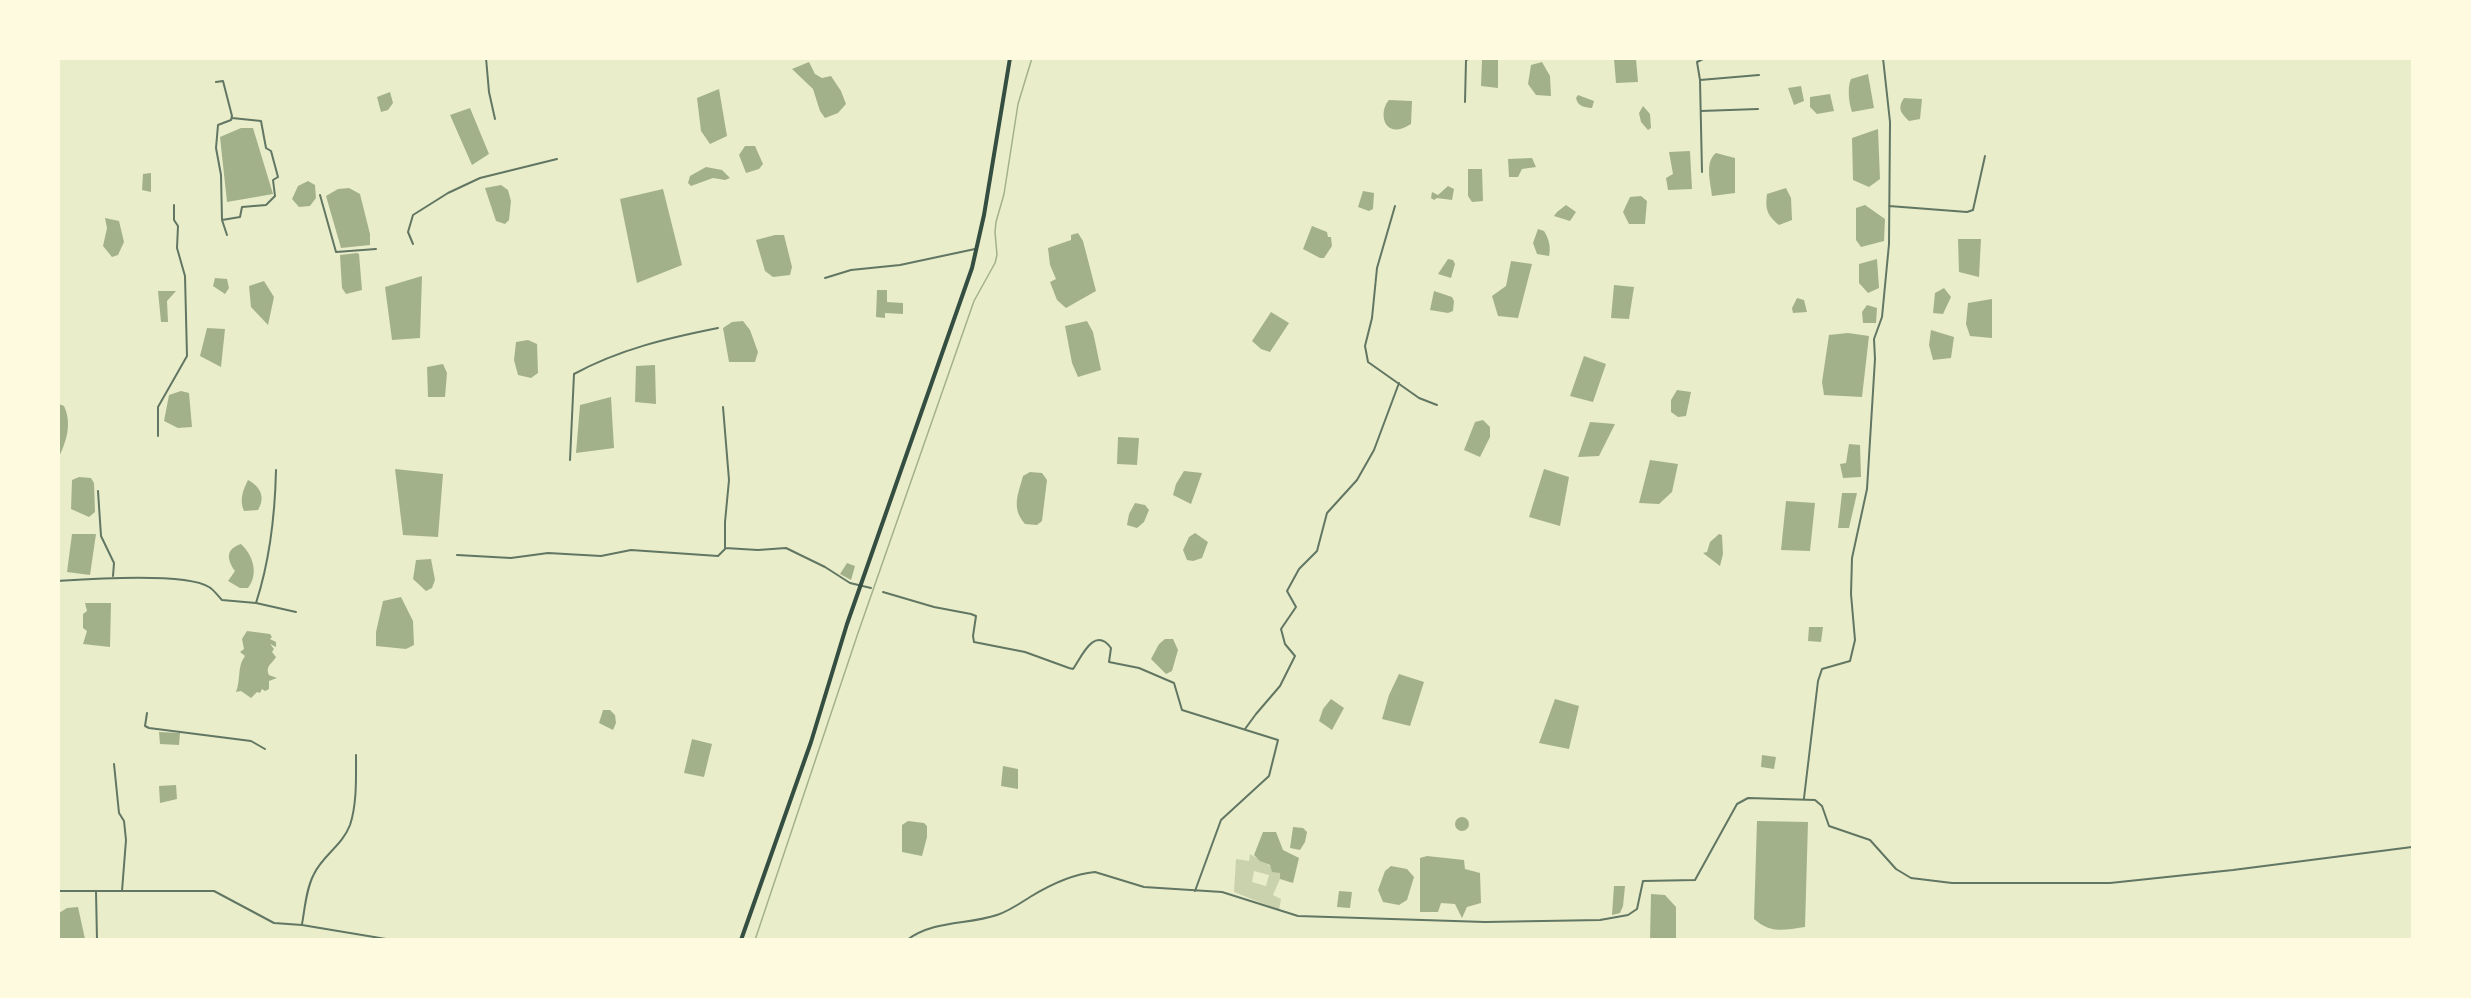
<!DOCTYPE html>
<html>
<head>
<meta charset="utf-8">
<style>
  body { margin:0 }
  #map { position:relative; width:2471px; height:998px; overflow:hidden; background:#e9edc9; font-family:Rubik,sans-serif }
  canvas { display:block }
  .frame { position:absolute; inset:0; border:60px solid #fefae0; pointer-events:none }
</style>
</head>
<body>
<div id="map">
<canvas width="2471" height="998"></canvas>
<div class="frame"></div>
</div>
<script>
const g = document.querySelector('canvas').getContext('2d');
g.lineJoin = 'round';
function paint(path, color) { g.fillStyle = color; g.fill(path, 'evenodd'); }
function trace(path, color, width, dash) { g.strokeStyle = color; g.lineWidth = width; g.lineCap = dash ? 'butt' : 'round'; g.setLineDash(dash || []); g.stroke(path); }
paint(new Path2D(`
  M 1250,854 L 1280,872 L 1280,879 L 1273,895 L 1281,899 L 1279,910 L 1234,892 L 1236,859 L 1249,861 ZM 1254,871 L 1269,875 L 1266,886 L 1252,882 Z`), '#cad2ad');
paint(new Path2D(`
  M 1482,59 L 1498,59 L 1498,88 L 1481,86 Z
  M 1614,59 L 1636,59 L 1638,82 L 1616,83 Z
  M 809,62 L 815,74 L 822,78 L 831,76 L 841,91 L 846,104 L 838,113 L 825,118 L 820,111 L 813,89 L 792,69 Z
  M 1542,62 L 1550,76 L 1551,96 L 1536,95 L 1528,84 L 1531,65 Z
  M 1868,74 L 1874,108 L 1852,112 C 1849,104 1847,87 1851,79 Z
  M 1801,86 L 1804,101 L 1794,105 L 1788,88 Z
  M 719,89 L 727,136 L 710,144 L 701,131 L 697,98 Z
  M 390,92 L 393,103 L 388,110 L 381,112 L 377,97 Z
  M 1830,94 L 1834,111 L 1817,114 L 1810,107 L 1810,97 Z
  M 1578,95 L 1594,101 L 1592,108 C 1584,107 1578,107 1576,98 Z
  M 1904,98 L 1922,99 L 1920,119 L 1909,121 C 1901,113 1897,109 1904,98 Z
  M 1389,100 L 1412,101 L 1411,124 C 1383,142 1378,111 1389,100 Z
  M 1643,106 L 1650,114 L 1651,128 L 1648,130 L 1641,122 L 1639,113 Z
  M 470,108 L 489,154 L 472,165 L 450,115 Z
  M 241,128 L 253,128 L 273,194 L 227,202 L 220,137 Z
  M 1878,129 L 1880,179 L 1869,187 L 1853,180 L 1852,138 Z
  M 745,146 L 755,146 L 763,164 L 759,169 L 746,173 L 739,155 Z
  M 1690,151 L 1692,189 L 1668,190 L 1666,178 L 1673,174 L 1669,152 Z
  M 1716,153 L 1735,158 L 1735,193 L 1712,196 C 1711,184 1704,162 1716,153 Z
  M 1532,158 L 1536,167 L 1522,169 L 1518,177 L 1509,177 L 1508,159 Z
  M 706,167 L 722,170 L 730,178 L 725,180 L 713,178 L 691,186 L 688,183 L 690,176 Z
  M 1468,169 L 1482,169 L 1483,201 L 1472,202 L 1468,196 Z
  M 151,173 L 151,192 L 142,190 L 143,174 Z
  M 308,181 L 315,185 L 316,198 L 310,206 L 299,207 L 292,199 L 298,186 Z
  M 501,185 L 508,190 L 511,201 L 509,220 L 505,224 L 496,221 L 485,188 Z
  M 1448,186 L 1454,189 L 1452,200 L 1437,198 L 1434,200 L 1431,198 L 1432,192 L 1438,195 Z
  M 349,188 L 360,194 L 370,234 L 370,245 L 341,248 L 326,196 L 338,189 Z
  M 1786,188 L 1791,198 L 1792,220 L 1779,225 C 1767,215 1765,209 1767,194 Z
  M 663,189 L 682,265 L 637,283 L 620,199 Z
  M 1363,191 L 1374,193 L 1373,209 L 1369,211 L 1358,207 Z
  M 1641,196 L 1647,201 L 1645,224 L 1629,224 L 1623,212 L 1630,197 Z
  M 1566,205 L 1576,212 L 1570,221 L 1554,216 L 1557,212 Z
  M 1865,205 L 1885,219 L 1884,241 L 1861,247 L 1856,240 L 1856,208 Z
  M 105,218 L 119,221 L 124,242 L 118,255 L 112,257 L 103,246 L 107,228 Z
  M 1312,226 L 1327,232 L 1328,237 L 1331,237 L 1332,246 L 1324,258 L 1320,258 L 1303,249 Z
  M 1538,229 L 1544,231 C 1549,239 1551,247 1549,256 L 1537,254 L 1533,243 Z
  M 1078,233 L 1083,241 L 1096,291 L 1066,308 L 1057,300 L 1050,282 L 1056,279 L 1050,265 L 1048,248 L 1071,240 L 1071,235 Z
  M 775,235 L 784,235 L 792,267 L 790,275 L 773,277 L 765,271 L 756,240 Z
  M 1958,239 L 1981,239 L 1979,277 L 1959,272 Z
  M 357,253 L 359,254 L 362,290 L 346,294 L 342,288 L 340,255 Z
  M 1448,259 L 1453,260 L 1455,264 L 1451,278 L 1438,274 Z
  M 1877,259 L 1879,288 L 1868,293 L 1859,283 L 1859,264 Z
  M 1511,261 L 1532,264 L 1518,318 L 1498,316 L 1492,296 L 1506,286 Z
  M 422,276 L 420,338 L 392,340 L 385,287 Z
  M 215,278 L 227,279 L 229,288 L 225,294 L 213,286 Z
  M 264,281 L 274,297 L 268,325 L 251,307 L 249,286 Z
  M 1614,285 L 1634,287 L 1629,319 L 1611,318 Z
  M 1944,288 L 1951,297 L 1943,314 L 1933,313 L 1935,293 Z
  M 877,290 L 887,290 L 887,302 L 903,303 L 903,314 L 885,313 L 885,318 L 876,317 Z
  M 158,291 L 176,291 L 167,301 L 168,322 L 161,322 Z
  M 1434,291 L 1452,297 L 1454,301 L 1453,311 L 1448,313 L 1430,310 Z
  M 1797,298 L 1804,300 L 1807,312 L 1793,313 L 1792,308 Z
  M 1992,299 L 1992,338 L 1970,336 L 1966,324 L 1968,303 Z
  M 1867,305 L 1877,308 L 1876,323 L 1863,323 L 1862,312 Z
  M 1271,312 L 1289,323 L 1270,352 L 1261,349 L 1252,341 Z
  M 743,321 L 750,330 L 758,352 L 755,362 L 729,362 L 723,328 L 732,322 Z
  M 1087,321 L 1093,332 L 1101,370 L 1078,377 L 1072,363 L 1065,326 Z
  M 207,328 L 225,329 L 221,367 L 200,356 Z
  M 1931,330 L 1954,337 L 1951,358 L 1933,360 L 1929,345 Z
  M 1848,333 L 1869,336 L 1862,397 L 1824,395 L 1822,382 L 1829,335 Z
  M 528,340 L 537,344 L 538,373 L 531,378 L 518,375 L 514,360 L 516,342 Z
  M 1584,356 L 1606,364 L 1593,402 L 1570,396 Z
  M 443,364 L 447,373 L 445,397 L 428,397 L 427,367 Z
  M 655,365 L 656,404 L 635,402 L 636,366 Z
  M 1677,390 L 1691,392 L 1686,416 L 1678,417 L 1671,412 L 1671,400 Z
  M 181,391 L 189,393 L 192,427 L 178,428 L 164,421 L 169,395 Z
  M 611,397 L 614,448 L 576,453 L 580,405 Z
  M 59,404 L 64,406 C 72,423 67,440 59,457 Z
  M 1483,420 L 1490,427 L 1490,437 L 1480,457 L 1464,450 L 1475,422 Z
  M 1590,422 L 1615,424 L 1599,456 L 1578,457 Z
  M 1118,437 L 1139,438 L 1137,465 L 1117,464 Z
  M 1849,444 L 1860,445 L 1861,477 L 1843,478 L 1840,464 L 1846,463 Z
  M 1650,460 L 1678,464 L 1672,492 L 1659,504 L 1639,503 Z
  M 395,469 L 443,474 L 438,537 L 403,535 Z
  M 1544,469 L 1569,477 L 1560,526 L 1529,517 Z
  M 1184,471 L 1202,473 L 1191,504 L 1173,495 L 1176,484 Z
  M 1030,472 L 1042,473 L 1047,480 L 1042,521 L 1037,525 L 1025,524 C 1011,508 1018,495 1023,476 Z
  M 79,477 L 91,478 L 94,483 L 95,512 L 89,517 L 71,509 L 72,480 Z
  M 248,480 C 260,486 266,497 258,510 L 244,511 C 239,500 243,490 248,480 Z
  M 1842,493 L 1857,493 L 1849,528 L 1838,528 Z
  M 1786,501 L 1815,503 L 1810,551 L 1781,550 Z
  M 1135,503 L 1145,505 L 1149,510 L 1144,522 L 1137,528 L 1127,525 L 1129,514 Z
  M 1195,533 L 1208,542 L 1202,558 L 1193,561 L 1187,560 L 1183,550 L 1189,537 Z
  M 72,534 L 96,534 L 90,575 L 67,572 Z
  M 1719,534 L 1722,535 L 1723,554 L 1720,566 L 1703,553 L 1707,552 L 1710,542 Z
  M 241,544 C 253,555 259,574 248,588 L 240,588 L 228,581 L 235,571 C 227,560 225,549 241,544 Z
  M 431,559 L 435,580 L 432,588 L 426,591 L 413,579 L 416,560 Z
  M 847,563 L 855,566 L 851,580 L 840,574 Z
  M 401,597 L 413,621 L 414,645 L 406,649 L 376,646 L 376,632 L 383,601 Z
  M 85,603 L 111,603 L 110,647 L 83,644 L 87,631 L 83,628 L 83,614 L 87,611 Z
  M 1809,627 L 1823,627 L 1821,642 L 1808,641 Z
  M 247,631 L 270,634 L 272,637 L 270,639 L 276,642 L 276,647 L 270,644 L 274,649 L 272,652 L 276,657 C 272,664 265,666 269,675 L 277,678 L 269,681 L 269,689 L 265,691 L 262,689 L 260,693 L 257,692 L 251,698 L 241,691 L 236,692 C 241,679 237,666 245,656 L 240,652 L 244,649 L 242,639 Z
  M 1165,639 L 1173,639 L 1178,650 L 1172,671 L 1166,674 L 1151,659 L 1159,644 Z
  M 1399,674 L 1424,682 L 1410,726 L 1382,719 L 1389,695 Z
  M 1331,699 L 1344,708 L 1332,730 L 1319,721 L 1323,709 Z
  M 1555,699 L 1579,706 L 1569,749 L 1539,743 Z
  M 603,710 L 610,710 L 615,715 L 616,723 L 613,730 L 599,723 Z
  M 159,732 L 180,733 L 179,745 L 160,744 Z
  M 692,739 L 712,744 L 704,777 L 684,773 Z
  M 1762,755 L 1776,757 L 1774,769 L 1761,767 Z
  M 1003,766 L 1018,769 L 1018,789 L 1001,786 Z
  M 176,785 L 177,799 L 160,803 L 159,786 Z
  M1455 824a7 7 0 1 1 14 0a7 7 0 1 1-14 0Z
  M 908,821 L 924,823 L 927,826 L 927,837 L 922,856 L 902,852 L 902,825 Z
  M 1757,821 L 1808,822 L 1805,927 C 1783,930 1771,934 1754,919 Z
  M 1293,827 L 1303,828 L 1307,832 L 1305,842 L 1300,850 L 1290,848 Z
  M 1263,832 L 1276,832 L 1283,850 L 1299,858 L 1293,883 L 1280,879 L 1280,873 L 1272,872 L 1270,865 L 1260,861 L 1254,855 Z
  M 1427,856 L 1464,860 L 1465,869 L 1480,873 L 1481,903 L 1467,907 L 1462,918 L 1455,904 L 1441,903 L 1438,912 L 1420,912 L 1420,858 Z
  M 1391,866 L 1407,869 L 1414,877 L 1407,900 L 1399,905 L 1383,902 L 1378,890 L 1385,871 Z
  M 1614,886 L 1625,886 L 1623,906 L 1620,913 L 1612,915 Z
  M 1339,891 L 1352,892 L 1350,908 L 1337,907 Z
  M 1651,894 L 1665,895 L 1676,907 L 1676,939 L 1650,939 Z
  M 78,907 L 85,939 L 59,939 L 59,913 L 67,908 Z`), '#a3b18a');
trace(new Path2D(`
  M 755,940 L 858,633 L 974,301 L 995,263 L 997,255 L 995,232 L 996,222 L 1004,194 L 1018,104 L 1032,58`), '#a3b18a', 1.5);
trace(new Path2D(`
  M 486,58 L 489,92 L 495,119
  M 1705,58 L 1697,62 L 1700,80 L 1759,75
  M 1700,80 L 1702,172
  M 216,82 L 223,81 L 232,116 L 231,120 L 218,125 L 216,148 L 221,175 L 222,220 L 227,235
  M 1465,102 L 1466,60 L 1471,58
  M 1701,111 L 1758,109
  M 320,195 L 336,252 L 376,249
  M 1395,206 L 1377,268 L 1372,318 L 1365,346 L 1368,362 L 1419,398 L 1437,405
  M 1889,206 L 1967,212 L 1973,210 L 1985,156
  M 222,220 L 240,217 L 242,207 L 266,205 L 275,196 L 273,180 L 278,177 L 271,151 L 266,148 L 261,121 L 232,118
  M 413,244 L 408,232 L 413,215 L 448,193 L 480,178 L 557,159
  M 825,278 L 851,270 L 900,265 L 975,249
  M 723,407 L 729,480 L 725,522 L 725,548 L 758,550 L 786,548 L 825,567 L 850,583 L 871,588
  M 158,436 L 158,407 L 187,356 L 185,276 L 177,248 L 178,226 L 174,220 L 174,205
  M 570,460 L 574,374 C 620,349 668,338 718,328
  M 98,491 L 101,536 L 114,563 L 113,576
  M 457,555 L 511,558 L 548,553 L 601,556 L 631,550 L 718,556 L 725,549
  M 58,581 C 88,579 185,572 209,587 C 214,590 218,596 222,600 L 256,603 L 296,612
  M 883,592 L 934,607 L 971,614 L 976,616 L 973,636 L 974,642 L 1025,652 L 1069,668 L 1073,669 C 1081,658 1094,625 1111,648 L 1109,662 L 1139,668 L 1174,683 L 1182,710 L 1278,740 L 1269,776 L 1221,820 L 1195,891
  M 256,603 C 270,560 275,515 276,470
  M 147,713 L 145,726 L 149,728 L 251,741 L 265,749
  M 1245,729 L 1256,714 L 1280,686 L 1295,656 L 1285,644 L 1281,629 L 1296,607 L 1287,591 L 1299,569 L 1317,551 L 1327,513 L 1357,480 L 1374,450 L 1399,383
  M 114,764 L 119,813 L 124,821 L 126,840 L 122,891
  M 1804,798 L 1818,681 L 1822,669 L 1850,661 L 1855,640 L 1851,594 L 1852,558 L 1867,489 L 1875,359 L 1874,339 L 1882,317 L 1889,244 L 1890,122 L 1883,58
  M 58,891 L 214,891 L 274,923 L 302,925 L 392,940
  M 96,891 L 97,940
  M 302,924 C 305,908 306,889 314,874 C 323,855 342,846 350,825 C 357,804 356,778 356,755
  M 907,940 C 934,920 967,925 997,915 C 1009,911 1019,904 1030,897 C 1048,886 1073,874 1095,872 L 1144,887 L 1222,892 L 1298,916 L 1485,922 L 1600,920 L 1628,915 L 1637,909 L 1643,881 L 1695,880 L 1737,804 L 1748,798 L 1815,800 L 1822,806 L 1829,826 L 1870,840 L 1896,869 L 1911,878 L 1952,883 L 2110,883 L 2233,870 L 2412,847`), '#617663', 2);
trace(new Path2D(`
  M 741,940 L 811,742 L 847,624 L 972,268 L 984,215 L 1010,58`), '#344e41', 4);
</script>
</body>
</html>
